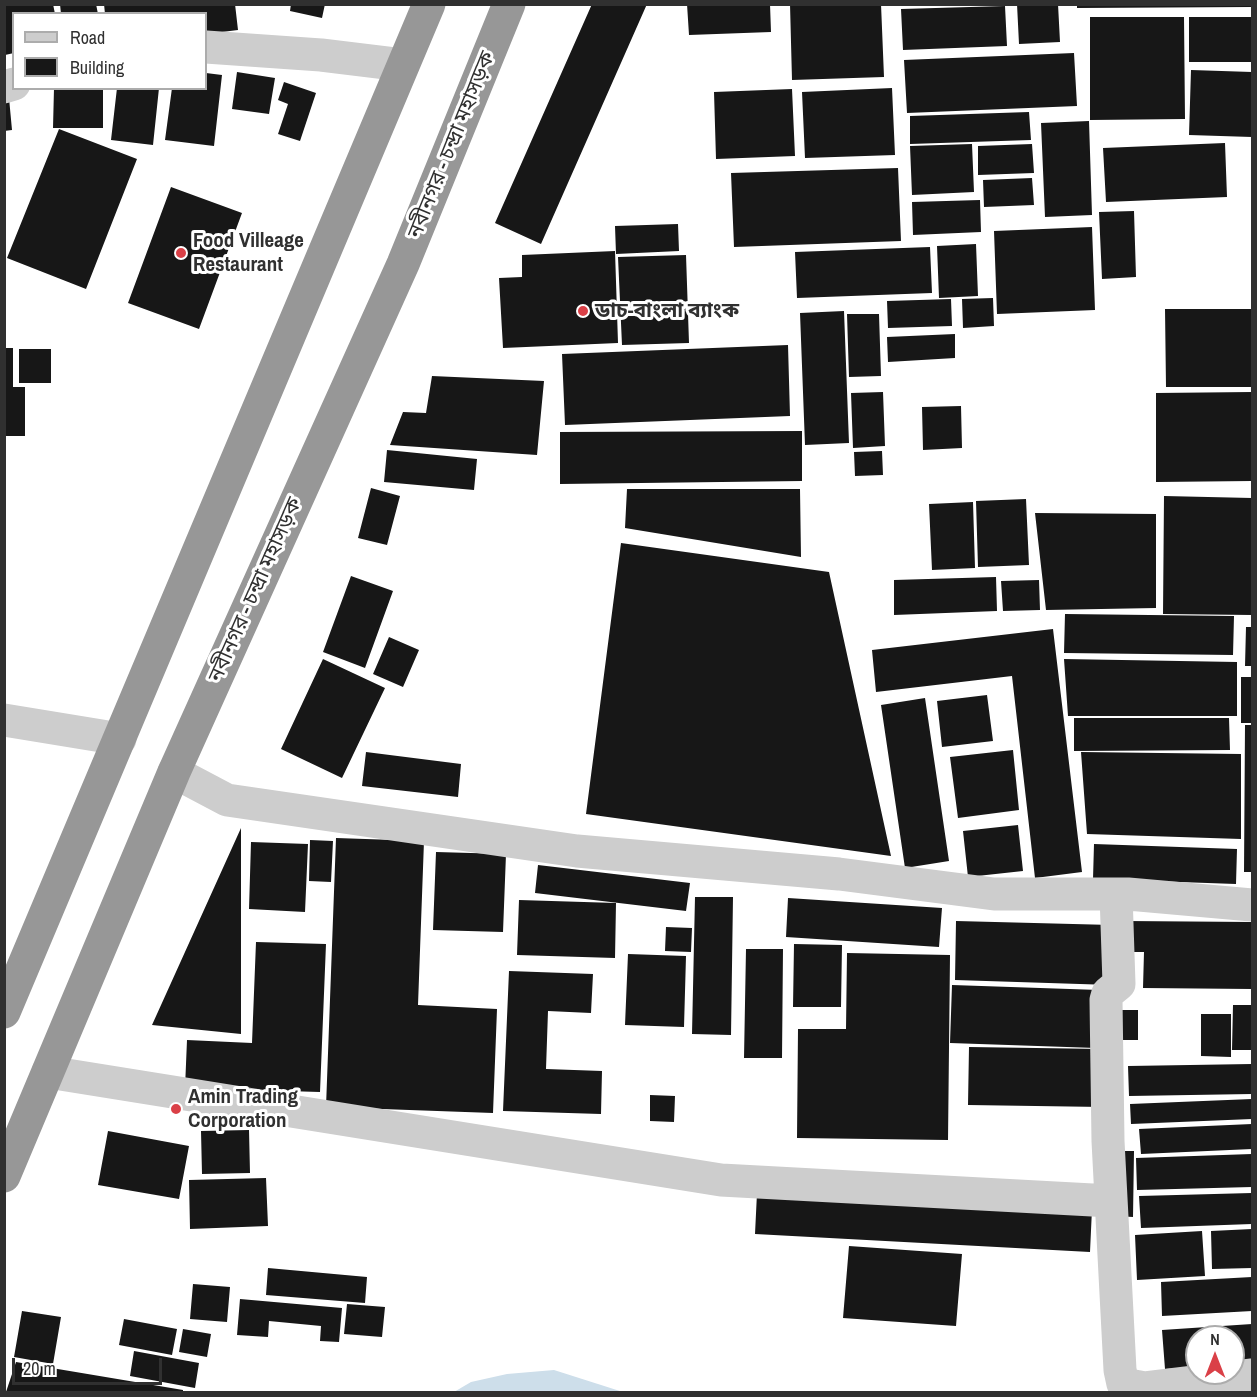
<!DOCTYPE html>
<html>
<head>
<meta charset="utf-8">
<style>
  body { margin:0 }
  #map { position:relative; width:1257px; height:1397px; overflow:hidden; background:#fff; font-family:"Archivo Narrow",sans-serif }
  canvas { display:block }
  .frame { position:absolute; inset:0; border:6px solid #303030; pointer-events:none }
  .legend { position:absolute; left:12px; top:12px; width:195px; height:78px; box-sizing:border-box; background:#fff; border:2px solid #acacac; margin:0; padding:8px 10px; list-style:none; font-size:18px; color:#303030 }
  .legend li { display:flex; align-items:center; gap:12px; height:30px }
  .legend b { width:30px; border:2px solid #acacac }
  .north { position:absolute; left:1185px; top:1325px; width:60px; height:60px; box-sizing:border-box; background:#fff; border:2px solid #acacac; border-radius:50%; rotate:0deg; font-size:16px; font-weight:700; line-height:24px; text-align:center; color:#303030 }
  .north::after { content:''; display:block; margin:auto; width:21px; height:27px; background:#da4047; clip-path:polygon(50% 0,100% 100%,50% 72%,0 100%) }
  .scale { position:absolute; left:12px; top:1358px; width:150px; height:27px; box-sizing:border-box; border:3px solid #303030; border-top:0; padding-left:8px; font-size:18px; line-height:21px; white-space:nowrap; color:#303030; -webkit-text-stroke:4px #fff; paint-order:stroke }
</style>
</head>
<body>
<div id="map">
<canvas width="1257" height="1397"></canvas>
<div class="frame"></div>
<ul class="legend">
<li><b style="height:8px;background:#cdcdcd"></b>Road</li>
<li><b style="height:16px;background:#171717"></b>Building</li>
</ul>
<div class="north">N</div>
<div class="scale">20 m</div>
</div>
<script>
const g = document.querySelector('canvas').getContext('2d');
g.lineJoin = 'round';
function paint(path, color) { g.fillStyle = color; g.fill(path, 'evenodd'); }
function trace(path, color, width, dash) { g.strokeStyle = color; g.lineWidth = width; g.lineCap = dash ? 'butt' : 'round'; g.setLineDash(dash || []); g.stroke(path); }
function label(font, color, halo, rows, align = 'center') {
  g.font = font + ' "Archivo Narrow","Noto Sans Bengali",sans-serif'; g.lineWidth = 6; g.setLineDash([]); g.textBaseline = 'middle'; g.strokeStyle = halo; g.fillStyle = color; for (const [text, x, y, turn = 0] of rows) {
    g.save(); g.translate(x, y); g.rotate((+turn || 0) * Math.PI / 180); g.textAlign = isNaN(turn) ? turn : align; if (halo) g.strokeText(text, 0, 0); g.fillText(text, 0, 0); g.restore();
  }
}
paint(new Path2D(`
  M 554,1370 L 623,1392 L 454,1392 L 471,1382 L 507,1374 Z`), '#cddeea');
paint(new Path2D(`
  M 4,4 L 53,4 L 55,14 L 14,14 L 14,53 L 5,55 Z
  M 60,4 L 96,4 L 98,14 L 61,14 Z
  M 104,4 L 235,4 L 238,30 L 206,34 L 206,14 L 105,14 Z
  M 291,4 L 325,4 L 322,18 L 290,11 Z
  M 592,4 L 647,4 L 541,244 L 495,223 Z
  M 687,4 L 770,4 L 771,32 L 689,35 Z
  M 790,4 L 881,4 L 884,77 L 792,80 Z
  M 1017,4 L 1058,4 L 1060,42 L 1019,44 Z
  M 1077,4 L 1252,4 L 1252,7 L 1077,8 Z
  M 1005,6 L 1007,46 L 903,50 L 901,9 Z
  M 1090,17 L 1184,17 L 1185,119 L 1090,120 Z
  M 1189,17 L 1252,17 L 1252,62 L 1189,62 Z
  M 1074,53 L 1077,106 L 907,113 L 904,60 Z
  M 1191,70 L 1252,72 L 1252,137 L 1189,135 Z
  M 237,72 L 275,78 L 269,114 L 232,109 Z
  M 206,73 L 222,75 L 214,146 L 165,140 L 172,88 L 206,88 Z
  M 284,82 L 316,93 L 300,141 L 278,134 L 288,104 L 278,100 Z
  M 54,88 L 103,88 L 103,128 L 53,128 Z
  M 117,88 L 159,88 L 153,145 L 111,140 Z
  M 892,88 L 895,155 L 805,158 L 802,92 Z
  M 792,89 L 795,156 L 716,159 L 714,92 Z
  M 4,98 L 9,98 L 12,130 L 4,131 Z
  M 1029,112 L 1031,140 L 910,144 L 910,116 Z
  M 1089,121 L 1092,215 L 1045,217 L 1041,123 Z
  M 59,129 L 137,159 L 86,289 L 7,258 Z
  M 1225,143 L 1227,197 L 1106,202 L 1103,148 Z
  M 972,144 L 974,192 L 912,195 L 910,146 Z
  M 1032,144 L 1034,173 L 978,175 L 978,146 Z
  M 898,168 L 901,241 L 734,247 L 731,173 Z
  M 1032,178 L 1034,205 L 984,207 L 983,180 Z
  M 171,187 L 242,213 L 199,329 L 128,303 Z
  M 980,200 L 981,232 L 913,235 L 912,202 Z
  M 1134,211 L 1136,277 L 1102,279 L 1099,212 Z
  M 678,224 L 679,251 L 616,254 L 615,226 Z
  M 1092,227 L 1095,310 L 997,314 L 994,231 Z
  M 976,244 L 978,296 L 939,298 L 937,246 Z
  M 930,247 L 932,293 L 797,298 L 795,252 Z
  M 615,251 L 618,343 L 503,348 L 499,278 L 522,277 L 522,255 Z
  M 686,255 L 689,343 L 622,345 L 618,257 Z
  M 993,298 L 994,326 L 963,328 L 962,299 Z
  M 951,299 L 952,326 L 888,328 L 887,301 Z
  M 1165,309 L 1252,309 L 1252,387 L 1166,387 Z
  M 844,311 L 849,443 L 805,445 L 800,313 Z
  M 847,314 L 879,314 L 881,376 L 849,377 Z
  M 955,334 L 955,358 L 888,362 L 887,337 Z
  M 788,345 L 790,416 L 565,425 L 562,354 Z
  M 4,348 L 13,348 L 13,387 L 25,387 L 25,436 L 4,436 Z
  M 19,349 L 51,349 L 51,383 L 19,383 Z
  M 432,376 L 544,381 L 537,455 L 390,445 L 403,412 L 426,413 Z
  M 883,392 L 885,446 L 853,448 L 851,393 Z
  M 1252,392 L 1252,481 L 1156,482 L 1156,393 Z
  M 961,406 L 962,448 L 923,450 L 922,407 Z
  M 802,431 L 802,481 L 560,484 L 560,432 Z
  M 387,450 L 477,459 L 474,490 L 384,482 Z
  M 882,451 L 883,475 L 855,476 L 854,452 Z
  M 371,488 L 400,496 L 387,545 L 358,538 Z
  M 627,489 L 800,489 L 801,557 L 625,528 Z
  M 1164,496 L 1252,498 L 1252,615 L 1163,614 Z
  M 1026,499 L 1029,565 L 978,567 L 976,501 Z
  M 973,502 L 975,568 L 932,570 L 929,504 Z
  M 1035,513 L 1156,514 L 1156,608 L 1046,610 Z
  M 621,543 L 829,572 L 891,856 L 586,814 Z
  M 351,576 L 393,591 L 365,668 L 323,652 Z
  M 996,577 L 997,611 L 894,615 L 894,580 Z
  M 1039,580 L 1040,610 L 1003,611 L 1001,581 Z
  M 1065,614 L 1234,616 L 1233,655 L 1064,653 Z
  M 1246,627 L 1252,627 L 1252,666 L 1245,666 Z
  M 1053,629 L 1082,872 L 1035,878 L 1012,676 L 876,692 L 872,650 Z
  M 389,637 L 419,650 L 403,687 L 373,674 Z
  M 323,659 L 385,688 L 342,778 L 281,749 Z
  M 1064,659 L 1237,662 L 1237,716 L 1068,716 Z
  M 1241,677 L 1252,677 L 1252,723 L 1241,723 Z
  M 987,695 L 993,741 L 942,747 L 937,701 Z
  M 925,698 L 949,861 L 905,868 L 881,705 Z
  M 1074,718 L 1229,718 L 1230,750 L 1074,751 Z
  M 1245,725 L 1252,725 L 1252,872 L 1244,872 Z
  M 1013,750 L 1019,810 L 958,818 L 950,757 Z
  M 366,752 L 461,764 L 458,797 L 362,786 Z
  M 1081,752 L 1241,754 L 1241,839 L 1087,834 Z
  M 1018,825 L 1023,871 L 968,877 L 963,831 Z
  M 241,828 L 241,1034 L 152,1025 Z
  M 336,838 L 424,841 L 418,1005 L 497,1009 L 493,1113 L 326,1107 Z
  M 310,840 L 333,841 L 331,882 L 309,881 Z
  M 251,842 L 308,844 L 305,912 L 249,909 Z
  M 1094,844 L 1237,849 L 1236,884 L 1093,879 Z
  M 436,852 L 506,854 L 503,932 L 433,930 Z
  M 538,865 L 690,883 L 686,911 L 535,893 Z
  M 695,897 L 733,897 L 731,1035 L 692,1034 Z
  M 788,898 L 942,908 L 939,947 L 786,937 Z
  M 519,900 L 616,903 L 615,958 L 517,955 Z
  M 956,921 L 1112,925 L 1111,985 L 955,980 Z
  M 1125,921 L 1252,922 L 1252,989 L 1143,988 L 1144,952 L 1124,952 Z
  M 666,927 L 692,928 L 691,952 L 665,951 Z
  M 256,942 L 326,944 L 320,1092 L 185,1088 L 187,1040 L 252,1043 Z
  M 794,944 L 842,945 L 841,1007 L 793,1007 Z
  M 746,949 L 783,949 L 782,1058 L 744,1058 Z
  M 847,953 L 950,955 L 948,1140 L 797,1138 L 798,1029 L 846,1029 Z
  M 628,954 L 686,956 L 684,1027 L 625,1025 Z
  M 509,971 L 593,974 L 591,1013 L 548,1011 L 546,1069 L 602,1071 L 601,1114 L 503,1111 Z
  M 952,985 L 1099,990 L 1096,1048 L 950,1043 Z
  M 1233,1005 L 1252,1005 L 1252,1050 L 1232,1050 Z
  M 1114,1010 L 1138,1010 L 1138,1040 L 1113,1040 Z
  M 1201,1014 L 1231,1014 L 1231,1057 L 1201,1056 Z
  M 969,1047 L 1103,1049 L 1103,1107 L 968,1105 Z
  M 1252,1064 L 1252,1094 L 1129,1096 L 1128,1066 Z
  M 650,1095 L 675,1096 L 674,1122 L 650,1121 Z
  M 1252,1099 L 1252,1119 L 1131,1124 L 1130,1104 Z
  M 1252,1124 L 1252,1149 L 1141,1154 L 1139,1129 Z
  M 249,1130 L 250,1173 L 202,1174 L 201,1131 Z
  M 108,1131 L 189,1146 L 179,1199 L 98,1185 Z
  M 1116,1151 L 1134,1151 L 1133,1217 L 1115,1216 Z
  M 1252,1154 L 1252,1187 L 1137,1190 L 1136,1158 Z
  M 266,1178 L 268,1226 L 190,1229 L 189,1180 Z
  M 757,1193 L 1092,1209 L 1090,1252 L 755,1234 Z
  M 1252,1193 L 1252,1224 L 1141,1228 L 1139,1196 Z
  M 1252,1229 L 1252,1268 L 1212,1269 L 1211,1231 Z
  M 1202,1231 L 1205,1276 L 1137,1280 L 1135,1235 Z
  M 849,1246 L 962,1254 L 956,1326 L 843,1318 Z
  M 268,1268 L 367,1277 L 365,1303 L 266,1295 Z
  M 1252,1277 L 1252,1311 L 1162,1316 L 1161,1282 Z
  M 193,1284 L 230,1287 L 227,1322 L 190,1319 Z
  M 240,1299 L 342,1308 L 339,1342 L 320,1341 L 321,1326 L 269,1321 L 268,1337 L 237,1335 Z
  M 347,1304 L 385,1307 L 382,1337 L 344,1334 Z
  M 22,1311 L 61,1317 L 53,1364 L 14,1357 Z
  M 124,1319 L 177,1329 L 172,1355 L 119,1345 Z
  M 1252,1324 L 1252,1363 L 1233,1365 L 1233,1337 L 1197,1337 L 1197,1367 L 1165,1369 L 1162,1330 Z
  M 183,1329 L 211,1334 L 207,1357 L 179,1352 Z
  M 134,1351 L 199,1363 L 195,1388 L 130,1376 Z
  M 16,1362 L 183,1390 L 183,1392 L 6,1392 Z`), '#171717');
trace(new Path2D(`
  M 206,47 L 321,55 L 403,65
  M 4,87 L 14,84
  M 4,720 L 120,739
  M 174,772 L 227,800 L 577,851 L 839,874 L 994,894 L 1128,894 L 1252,905
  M 1116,894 L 1119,984 L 1108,993 L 1106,1000 L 1108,1141 L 1120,1370 L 1123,1384 L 1145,1388 L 1252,1375
  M 48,1072 L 721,1180 L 1111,1201`), '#cdcdcd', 33);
trace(new Path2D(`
  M 4,1012 L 429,4
  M 4,1176 L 174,772 L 403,264 L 509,4`), '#979797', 33);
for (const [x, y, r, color] of [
  [181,253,6,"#da4047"],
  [583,311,6,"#da4047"],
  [176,1109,6,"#da4047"]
]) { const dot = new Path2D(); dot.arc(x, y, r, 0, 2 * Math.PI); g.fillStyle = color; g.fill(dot); trace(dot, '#fff', 2); }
label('21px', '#303030', '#fff', [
  ["নবীনগর - চন্দ্রা মহাসড়ক",452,145,-68],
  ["নবীনগর - চন্দ্রা মহাসড়ক",256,590,-66]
]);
label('bold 21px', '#303030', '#fff', [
  ["Food Villeage",193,241],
  ["Restaurant",193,265],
  ["ডাচ-বাংলা ব্যাংক",595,311],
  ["Amin Trading",188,1097],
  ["Corporation",188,1121]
], 'left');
</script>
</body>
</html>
